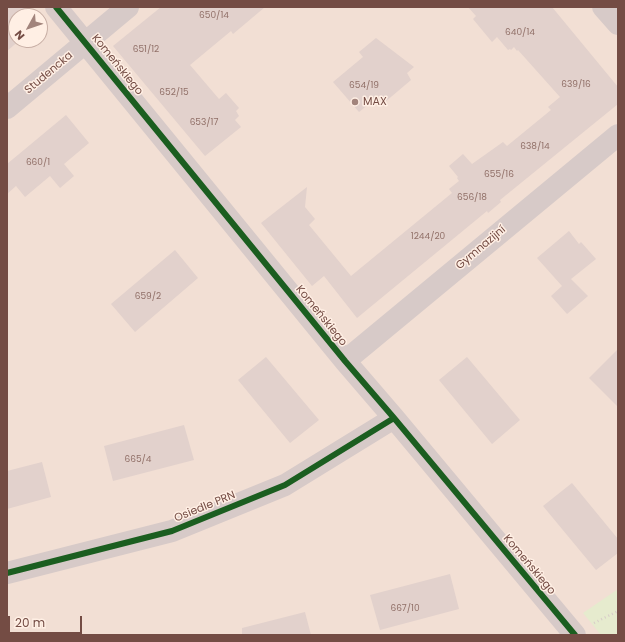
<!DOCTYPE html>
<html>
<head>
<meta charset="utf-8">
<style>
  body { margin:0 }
  #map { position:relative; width:625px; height:642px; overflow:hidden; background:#f6ebe5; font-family:Poppins,sans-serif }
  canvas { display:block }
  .frame { position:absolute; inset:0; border:8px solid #744c44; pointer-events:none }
  .north { position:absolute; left:8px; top:8px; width:40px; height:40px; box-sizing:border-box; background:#ffefe4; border:1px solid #c7aea4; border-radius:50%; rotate:230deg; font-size:11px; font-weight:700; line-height:16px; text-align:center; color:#744c44 }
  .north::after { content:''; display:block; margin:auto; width:14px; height:18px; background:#a2847c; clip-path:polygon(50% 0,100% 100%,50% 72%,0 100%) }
  .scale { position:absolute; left:8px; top:616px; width:74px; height:18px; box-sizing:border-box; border:2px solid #744c44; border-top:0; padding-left:5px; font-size:12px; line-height:14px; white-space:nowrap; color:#744c44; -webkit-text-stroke:3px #ffefe4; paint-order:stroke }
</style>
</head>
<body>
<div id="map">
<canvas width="625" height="642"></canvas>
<div class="frame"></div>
<div class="north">N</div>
<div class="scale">20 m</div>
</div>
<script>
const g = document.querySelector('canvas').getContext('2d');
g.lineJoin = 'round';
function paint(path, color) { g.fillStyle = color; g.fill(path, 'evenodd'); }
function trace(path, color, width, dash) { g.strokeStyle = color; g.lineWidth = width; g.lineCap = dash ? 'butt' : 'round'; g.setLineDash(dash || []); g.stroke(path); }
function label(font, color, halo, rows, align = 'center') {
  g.font = font + ' Poppins,sans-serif'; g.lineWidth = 3; g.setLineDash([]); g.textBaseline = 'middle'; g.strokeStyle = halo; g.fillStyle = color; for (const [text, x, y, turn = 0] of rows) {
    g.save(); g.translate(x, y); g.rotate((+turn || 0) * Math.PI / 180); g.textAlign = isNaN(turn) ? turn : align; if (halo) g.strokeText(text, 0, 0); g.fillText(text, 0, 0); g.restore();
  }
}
paint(new Path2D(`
  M 7,7 L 618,7 L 618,635 L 7,635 ZM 16,16 L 40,16 L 40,40 L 16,40 Z`), '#f2dfd4');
paint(new Path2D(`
  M 618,589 L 618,635 L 601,635 L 583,613 Z`), '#e6ebce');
paint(new Path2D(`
  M 7,7 L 23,7 L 31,16 L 16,16 L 16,40 L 20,40 L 7,51 Z
  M 161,7 L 265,7 L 233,34 L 231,31 L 190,65 L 219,99 L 226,93 L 239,108 L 236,111 L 239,116 L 235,120 L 241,127 L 205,156 L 113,46 Z
  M 468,7 L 552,7 L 618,87 L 618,104 L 500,200 L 501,202 L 488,213 L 487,211 L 357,318 L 324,276 L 312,286 L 261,223 L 307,187 L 305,207 L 315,219 L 309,225 L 351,276 L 452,193 L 449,189 L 459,181 L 457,178 L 458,177 L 449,166 L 463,154 L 472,164 L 503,142 L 507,146 L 551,110 L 548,107 L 560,97 L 518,50 L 517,51 L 514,47 L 511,50 L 510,49 L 508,50 L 497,37 L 492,42 L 473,19 L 476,16 Z
  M 376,38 L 414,67 L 407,73 L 411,80 L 385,102 L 379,96 L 359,112 L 333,82 L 363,57 L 359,52 Z
  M 66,115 L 89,143 L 64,164 L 74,176 L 60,188 L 50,176 L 25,197 L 16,186 L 7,194 L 7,164 Z
  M 569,231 L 579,244 L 581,242 L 596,259 L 571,279 L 588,296 L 567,314 L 551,296 L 562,286 L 537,258 Z
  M 175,250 L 198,278 L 135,332 L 111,304 Z
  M 618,349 L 618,407 L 589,378 Z
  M 266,357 L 319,420 L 290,443 L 238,380 Z
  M 467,357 L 520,420 L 492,444 L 439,380 Z
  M 184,425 L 194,460 L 113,481 L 104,446 Z
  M 42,462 L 51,497 L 7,509 L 7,471 Z
  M 572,483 L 618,539 L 618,553 L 596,570 L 543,506 Z
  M 450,574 L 459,609 L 380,630 L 370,595 Z
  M 305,612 L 311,635 L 242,635 L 242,628 Z`), '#e2d1cc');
trace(new Path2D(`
  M 594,623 L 618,611`), '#d7cbc8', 2.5, [1, 3]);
trace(new Path2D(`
  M 56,7 L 345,361 L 394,418 L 575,635
  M 603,7 L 618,24
  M 7,108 L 128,7
  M 345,361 L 618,135
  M 7,573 L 172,531 L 285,485 L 394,418`), '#d7cac8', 22);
trace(new Path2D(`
  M 56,7 L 345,361 L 394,418 L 575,635
  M 7,573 L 172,531 L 285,485 L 394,418`), '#1b5e20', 6);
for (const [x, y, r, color] of [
  [355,102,4,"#a2847c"]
]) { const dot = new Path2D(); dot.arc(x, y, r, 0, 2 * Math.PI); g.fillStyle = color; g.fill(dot); trace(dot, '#ffefe4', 1.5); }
label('9px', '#917068', null, [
  ["650/14",214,16],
  ["640/14",520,33],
  ["651/12",146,50],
  ["639/16",576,85],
  ["654/19",364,86],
  ["652/15",174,93],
  ["653/17",204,123],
  ["638/14",535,147],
  ["660/1",38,163],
  ["655/16",499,175],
  ["656/18",472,198],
  ["1244/20",428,237],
  ["659/2",148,297],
  ["665/4",138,460],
  ["667/10",405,609]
]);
label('11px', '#744c44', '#ffefe4', [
  ["Komeńskiego",117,65,51],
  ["Studencka",49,73,-40],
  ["Gymnazijní",481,248,-40],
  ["Komeńskiego",321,316,51],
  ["Osiedle PRN",205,507,-22],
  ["Komeńskiego",529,565,50]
]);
label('11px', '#744c44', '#ffefe4', [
  ["MAX",363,102]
], 'left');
</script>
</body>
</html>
